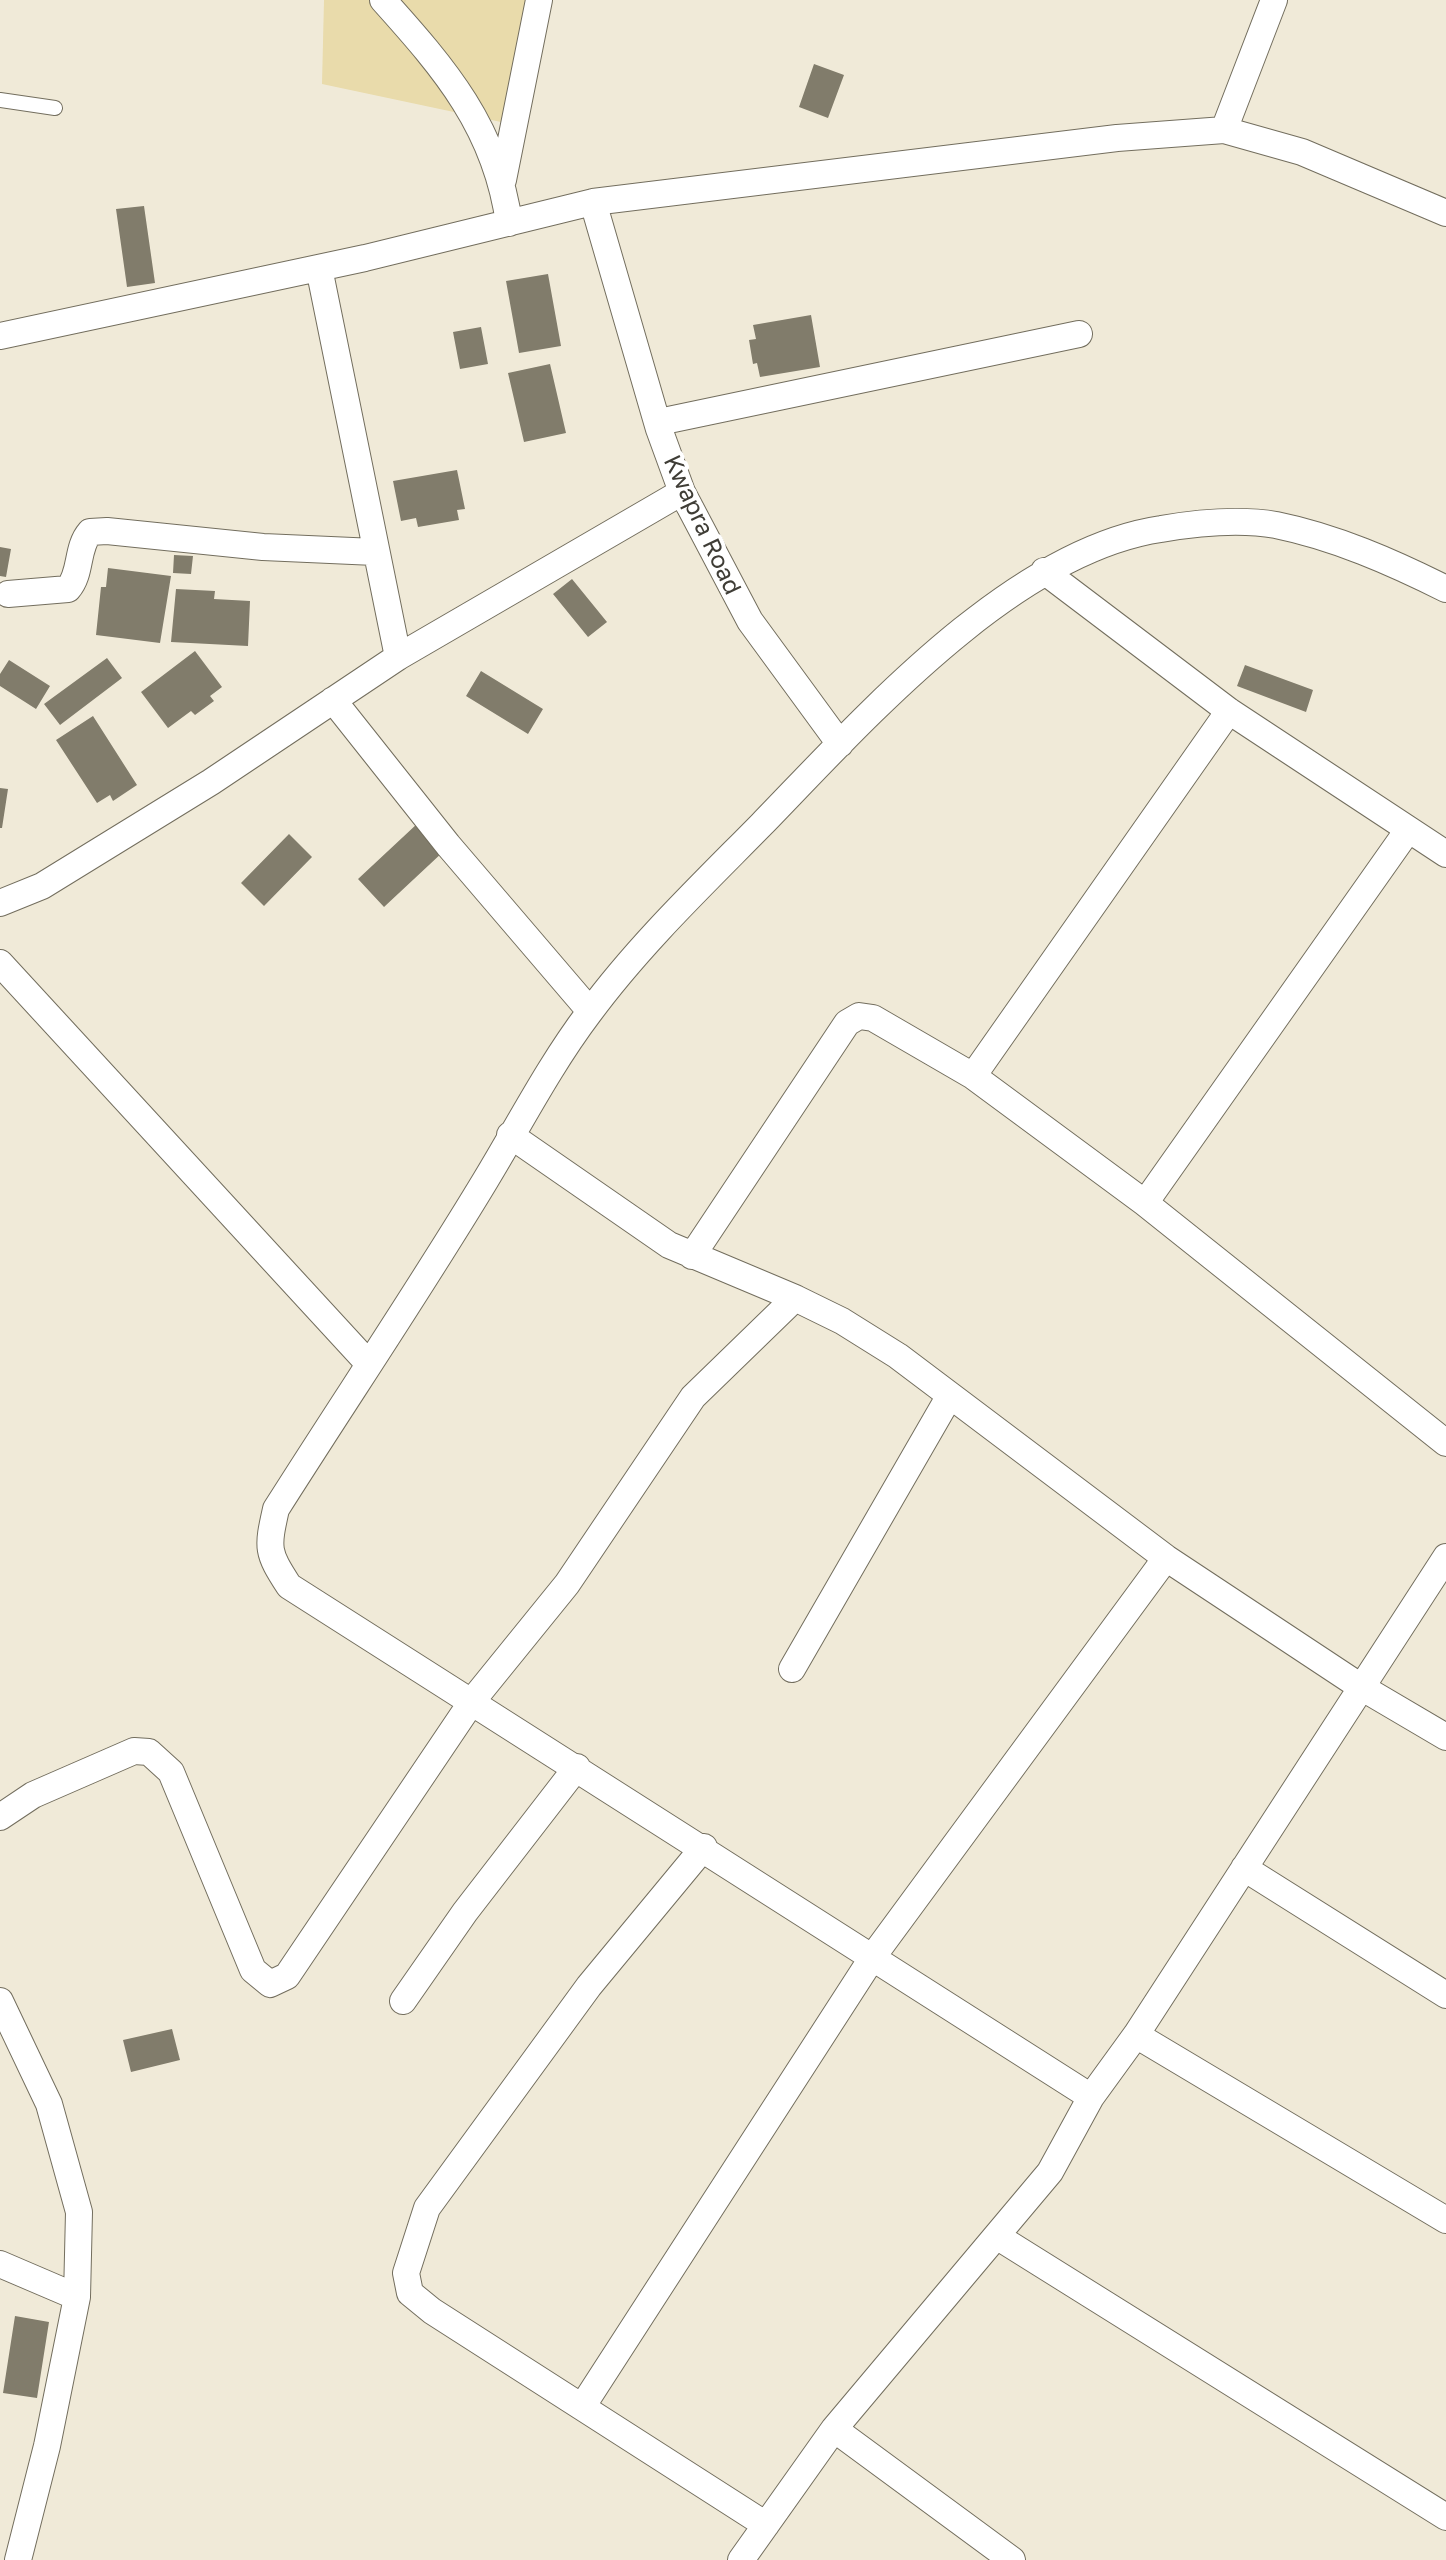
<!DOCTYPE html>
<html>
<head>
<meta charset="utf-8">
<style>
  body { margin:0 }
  canvas { display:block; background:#f0ead8 }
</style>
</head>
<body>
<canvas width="1446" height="2560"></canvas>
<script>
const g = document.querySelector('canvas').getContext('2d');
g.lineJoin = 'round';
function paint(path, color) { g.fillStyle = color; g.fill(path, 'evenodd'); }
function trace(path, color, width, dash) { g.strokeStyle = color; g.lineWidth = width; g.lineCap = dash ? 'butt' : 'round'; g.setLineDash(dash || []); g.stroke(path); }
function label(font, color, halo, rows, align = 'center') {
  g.font = font + ' "Golos Text",sans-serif'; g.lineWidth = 8; g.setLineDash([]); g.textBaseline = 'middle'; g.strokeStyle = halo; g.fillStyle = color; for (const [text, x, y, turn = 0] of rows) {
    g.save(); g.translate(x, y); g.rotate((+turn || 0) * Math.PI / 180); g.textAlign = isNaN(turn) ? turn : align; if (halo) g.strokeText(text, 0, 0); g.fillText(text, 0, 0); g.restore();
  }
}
paint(new Path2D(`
  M 324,0 L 530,0 L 501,122 L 322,84 Z`), '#e9dbab');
paint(new Path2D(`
  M 814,64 L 844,75 L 828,118 L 799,107 Z
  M 144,206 L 155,283 L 127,287 L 116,209 Z
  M 548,274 L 561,346 L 519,353 L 506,281 Z
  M 811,315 L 820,367 L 760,377 L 757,363 L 753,364 L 749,340 L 756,339 L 753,325 Z
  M 481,327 L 488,364 L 460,369 L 453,332 Z
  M 550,364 L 566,433 L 524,442 L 508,373 Z
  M 457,470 L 465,509 L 457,510 L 459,520 L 418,527 L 416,518 L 401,521 L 393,481 Z
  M 0,547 L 11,549 L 6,577 L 0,576 Z
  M 174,555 L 193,556 L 191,574 L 173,573 Z
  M 108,568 L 171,576 L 160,643 L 96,635 L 101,587 L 106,587 Z
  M 572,579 L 607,622 L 588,637 L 553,594 Z
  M 176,589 L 215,591 L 214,599 L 250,601 L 248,646 L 171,642 Z
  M 195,651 L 222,687 L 210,696 L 214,701 L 195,715 L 191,711 L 168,728 L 141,692 Z
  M 107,658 L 122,678 L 60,725 L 44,704 Z
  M 9,660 L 50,686 L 36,709 L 0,686 L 0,674 Z
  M 1245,665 L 1313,690 L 1306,712 L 1237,686 Z
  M 481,671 L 543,709 L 528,734 L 466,696 Z
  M 93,716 L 137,785 L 113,801 L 110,795 L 97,803 L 56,740 Z
  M 0,788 L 8,789 L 2,828 L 0,828 Z
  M 418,823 L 444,851 L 384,907 L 358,879 Z
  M 289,834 L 312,857 L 264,906 L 241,883 Z
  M 172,2029 L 180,2060 L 131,2072 L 123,2040 Z
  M 15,2316 L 49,2322 L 37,2398 L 3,2393 Z`), '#817c6b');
const service = new Path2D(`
  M 0,100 L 55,108`);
const minor = new Path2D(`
  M 383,0 C 445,69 496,128 509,223
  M 1224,130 L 1274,0
  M 503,180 L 539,0
  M 593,202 L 659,429 L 682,492 L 750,621 L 840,744
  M 319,268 L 398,657
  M 0,336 L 365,258 L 593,202 L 1117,138 L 1224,130 L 1302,152 L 1446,213
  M 659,422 L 1079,334
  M 1044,571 L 1229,711 L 1446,854
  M 8,594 L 68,589 C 82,573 76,548 90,532 L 107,531 L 263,547 L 375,552
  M 333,700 L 448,845 L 590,1011
  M 1229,711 L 973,1076 L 1145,1203 L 1408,830
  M 0,903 L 42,886 L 211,782 L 398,657 L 682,492
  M 0,963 L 368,1363
  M 510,1135 L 669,1245 L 795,1298
  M 1145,1203 L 1446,1443
  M 692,1256 L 847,1023 L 859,1016 L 873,1018 L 973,1076
  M 792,1669 L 949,1397
  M 0,1817 L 33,1795 L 134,1751 L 149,1752 L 171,1772 L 253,1970 L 270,1984 L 287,1976 L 473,1700 L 567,1584 L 693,1397 L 795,1298 L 842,1321 L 898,1356 L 1166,1558 L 1361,1687 L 1446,1737
  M 704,1847 L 589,1986 L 427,2208 L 406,2273 L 410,2293 L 432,2311 L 766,2525
  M 1244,1868 L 1446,1995
  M 0,2001 L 49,2104 L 79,2212 L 77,2297 L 47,2446 L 18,2560
  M 403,2001 L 465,1912 L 577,1767
  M 1136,2035 L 1446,2220
  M 1091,2097 L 289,1586 C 267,1552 267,1549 276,1509 C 345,1400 418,1292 485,1181 C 519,1125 549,1066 589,1013 C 639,945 703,884 762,824 C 863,720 1012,551 1161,529 C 1196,523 1241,519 1276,525 C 1335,537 1392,562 1446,589
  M 998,2237 L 1446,2517
  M 0,2264 L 77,2297
  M 582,2407 L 874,1955 L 1166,1558
  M 834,2429 L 1012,2560
  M 741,2560 L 834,2429 L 1050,2172 L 1091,2097 L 1136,2035 L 1446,1557`);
trace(service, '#736e5e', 16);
trace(minor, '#736e5e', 28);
trace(service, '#fff', 14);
trace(minor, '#fff', 26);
label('24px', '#3f3d36', '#fff', [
  ["Kwapra Road",702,525,65]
]);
</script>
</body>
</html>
